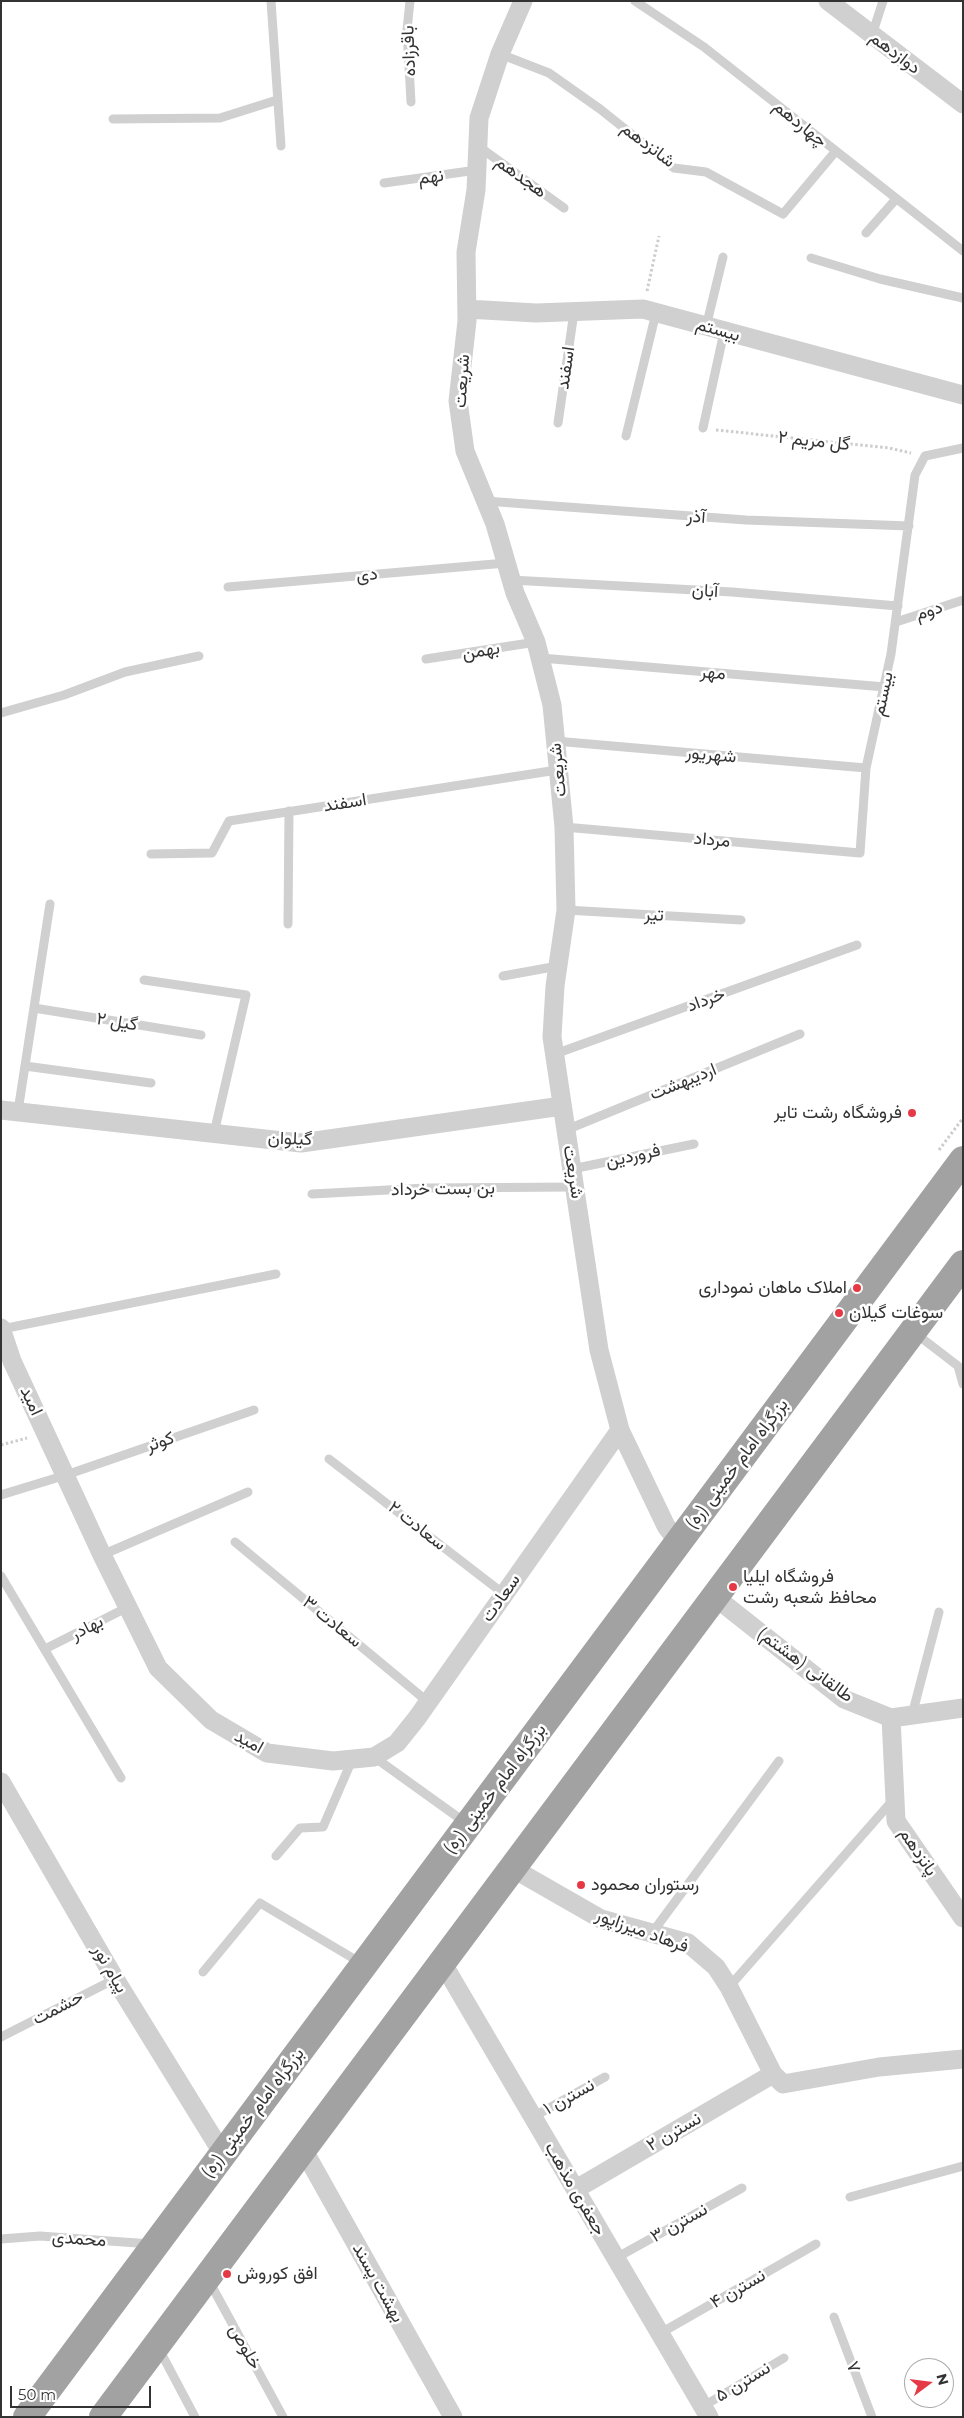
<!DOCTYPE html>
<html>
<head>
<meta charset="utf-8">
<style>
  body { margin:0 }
  #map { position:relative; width:964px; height:2418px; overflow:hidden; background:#fff; font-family:Montserrat,sans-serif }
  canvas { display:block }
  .frame { position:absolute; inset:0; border:2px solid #333; pointer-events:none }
  .north { position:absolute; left:904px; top:2358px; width:50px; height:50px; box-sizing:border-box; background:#fff; border:1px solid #adadad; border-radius:50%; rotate:75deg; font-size:14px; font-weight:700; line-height:20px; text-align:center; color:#333 }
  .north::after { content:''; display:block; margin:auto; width:18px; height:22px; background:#e63946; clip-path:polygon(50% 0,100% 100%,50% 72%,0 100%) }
  .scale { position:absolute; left:10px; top:2386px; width:141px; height:22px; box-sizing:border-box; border:2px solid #333; border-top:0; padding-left:6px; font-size:15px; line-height:18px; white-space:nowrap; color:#333; -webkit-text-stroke:4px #fff; paint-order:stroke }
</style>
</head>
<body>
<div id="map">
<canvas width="964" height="2418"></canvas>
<div class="frame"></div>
<div class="north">N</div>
<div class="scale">50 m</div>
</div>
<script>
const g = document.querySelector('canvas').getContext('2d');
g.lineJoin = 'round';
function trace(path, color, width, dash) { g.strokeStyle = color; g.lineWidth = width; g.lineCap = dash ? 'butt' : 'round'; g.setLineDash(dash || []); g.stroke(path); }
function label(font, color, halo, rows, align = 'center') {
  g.font = font + ' Montserrat,Vazirmatn,sans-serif'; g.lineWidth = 5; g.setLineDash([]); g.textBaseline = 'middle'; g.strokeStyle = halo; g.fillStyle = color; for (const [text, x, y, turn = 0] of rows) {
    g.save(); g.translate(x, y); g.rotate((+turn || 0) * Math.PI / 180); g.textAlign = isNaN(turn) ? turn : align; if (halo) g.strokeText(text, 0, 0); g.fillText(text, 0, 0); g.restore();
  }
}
trace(new Path2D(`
  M 647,291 L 659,236
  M 716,430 L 889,448 L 911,453
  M 939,1150 L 963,1118
  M 1,1445 L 27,1438`), '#cdcdcd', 3, [2.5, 2.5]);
trace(new Path2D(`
  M 271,1 L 281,146
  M 410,1 L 407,30 L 411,102
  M 635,1 L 704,47 L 963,251
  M 872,35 L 883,1
  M 500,54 L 549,73 L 600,109 L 674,168 L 706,172 L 783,214 L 835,152
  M 113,119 L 220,118 L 277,100
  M 478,146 L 564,208
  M 384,183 L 477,170
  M 866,233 L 896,199
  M 811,258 L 880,279 L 963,298
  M 706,327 L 723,257
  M 558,423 L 574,312
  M 703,428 L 724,332
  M 626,436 L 656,313
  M 485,501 L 746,520 L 909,526
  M 511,580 L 732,592 L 898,606
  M 228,587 L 506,563
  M 896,622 L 963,600
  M 541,658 L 885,687
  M 426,659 L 536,642
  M 1,713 L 64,695 L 125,672 L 199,656
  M 555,741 L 866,768
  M 564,827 L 860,853 L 866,768 L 891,654 L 915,475 L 925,456 L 963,448
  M 151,854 L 212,853 L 229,821 L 557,770
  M 566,910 L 741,920
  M 288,924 L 289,811
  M 503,976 L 558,966
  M 144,980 L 246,995 L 214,1133
  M 34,1008 L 201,1035
  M 555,1054 L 857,945
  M 25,1066 L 151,1083
  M 18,1111 L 50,904
  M 566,1130 L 800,1034
  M 572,1169 L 694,1144
  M 312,1194 L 426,1188 L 575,1187
  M 2,1329 L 276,1274
  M 915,1333 L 958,1366 L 963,1384
  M 329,1459 L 504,1594
  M 1,1495 L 66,1475 L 254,1410
  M 235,1542 L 428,1702
  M 102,1555 L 248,1492
  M 1,1576 L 121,1778
  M 45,1649 L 128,1607
  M 912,1715 L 939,1612
  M 374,1757 L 466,1823
  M 276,1856 L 300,1828 L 323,1827 L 352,1760
  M 652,1933 L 779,1761
  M 203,1972 L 260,1903 L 361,1963
  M 729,1987 L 893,1800
  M 1,2037 L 115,1979
  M 533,2117 L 605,2077
  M 850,2197 L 963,2166
  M 1,2239 L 40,2236 L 151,2244
  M 616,2258 L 742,2188
  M 209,2281 L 283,2417
  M 834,2317 L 872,2417
  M 659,2334 L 816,2244
  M 159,2349 L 195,2417
  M 702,2407 L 784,2358`), '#d0d0d0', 9);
trace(new Path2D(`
  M 523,1 L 500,54 L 479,118 L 476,190 L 466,252 L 467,321 L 458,401 L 465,451 L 495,524 L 515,593 L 536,642 L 552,705 L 564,827 L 566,910 L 555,986 L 552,1037 L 599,1350 L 620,1430 L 666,1526 L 678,1542
  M 828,1 L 963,104
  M 467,309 L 536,313 L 643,309 L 963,395
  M 1,1110 L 301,1143 L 562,1106
  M 1,1328 L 12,1361 L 102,1555 L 158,1668 L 211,1720 L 267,1753 L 333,1761 L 374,1757 L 397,1743 L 417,1718 L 620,1430
  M 715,1597 L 844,1699 L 891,1718 L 963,1708
  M 891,1718 L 896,1821 L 963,1918
  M 1,1782 L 115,1979 L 223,2154
  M 512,1868 L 601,1919 L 688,1943 L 716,1967 L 729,1987 L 773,2074 L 783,2084 L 879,2067 L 963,2059
  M 442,1962 L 709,2417
  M 303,2149 L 453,2417
  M 576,2189 L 773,2074`), '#d0d0d0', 19);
trace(new Path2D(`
  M 27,2417 L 963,1160
  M 103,2417 L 963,1264`), '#a2a2a2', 28);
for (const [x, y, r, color] of [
  [912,1113,5,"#e63946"],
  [857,1288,5,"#e63946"],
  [839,1313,5,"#e63946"],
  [733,1587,5,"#e63946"],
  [581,1885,5,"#e63946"],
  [227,2274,5,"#e63946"]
]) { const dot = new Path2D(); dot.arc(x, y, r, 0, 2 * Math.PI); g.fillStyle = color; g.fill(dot); trace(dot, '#fff', 2); }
label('18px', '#333', '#fff', [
  ["باقرزاده",409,51,-92],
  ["دوازدهم",895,53,37],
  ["چهاردهم",800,124,39],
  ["شانزدهم",648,145,37],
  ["نهم",431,177,-8],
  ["هجدهم",521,177,36],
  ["بیستم",718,330,16],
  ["اسفند",566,368,-82],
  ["شریعت",462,381,-86],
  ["گل مریم ۲",814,441,6],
  ["آذر",696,517,4],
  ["دی",367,575,-5],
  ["آبان",705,591,3],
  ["دوم",929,611,-18],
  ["بهمن",481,651,-9],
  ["مهر",713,673,5],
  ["بیستم",883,694,-78],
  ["شهریور",711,755,5],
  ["شریعت",558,770,-96],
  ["اسفند",345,803,-9],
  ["مرداد",712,840,5],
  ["تیر",654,915,3],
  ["خرداد",706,1000,-20],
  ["گیل ۲",117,1022,9],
  ["اردیبهشت",683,1082,-22],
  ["گیلوان",290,1139,2],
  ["فروردین",633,1156,-12],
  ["شریعت",573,1172,81],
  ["بن بست خرداد",443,1189,-1],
  ["امید",31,1401,65],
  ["کوثر",160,1442,-19],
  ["بزرگراه امام خمینی (ره)",737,1464,-53],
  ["سعادت ۲",417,1526,38],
  ["سعادت",501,1598,-55],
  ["سعادت ۳",332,1622,39],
  ["بهادر",87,1628,-27],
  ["طالقانی (هشتم)",805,1665,36],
  ["امید",249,1742,29],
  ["بزرگراه امام خمینی (ره)",495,1789,-53],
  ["پانزدهم",918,1852,56],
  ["فرهاد میرزاپور",642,1931,20],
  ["پیام نور",110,1969,60],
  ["حشمت",58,2008,-27],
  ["نسترن ۱",569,2097,-29],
  ["بزرگراه امام خمینی (ره)",253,2113,-53],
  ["نسترن ۲",674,2132,-30],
  ["جعفری مذهب",575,2189,60],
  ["نسترن ۳",679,2223,-29],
  ["محمدی",79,2239,4],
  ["بهشت پسند",378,2283,61],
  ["نسترن ۴",738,2289,-30],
  ["خلوص",245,2347,61],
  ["۷",853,2367,69],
  ["نسترن ۵",743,2382,-31]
]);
label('18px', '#333', '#fff', [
  ["فروشگاه رشت تاير",902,1113,"right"],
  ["املاک ماهان نموداری",847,1288,"right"],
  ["سوغات گیلان",849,1313],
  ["فروشگاه ایلیا",743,1577],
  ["محافظ شعبه رشت",743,1598],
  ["رستوران محمود",591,1885],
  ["افق کوروش",237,2274]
], 'left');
</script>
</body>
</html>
